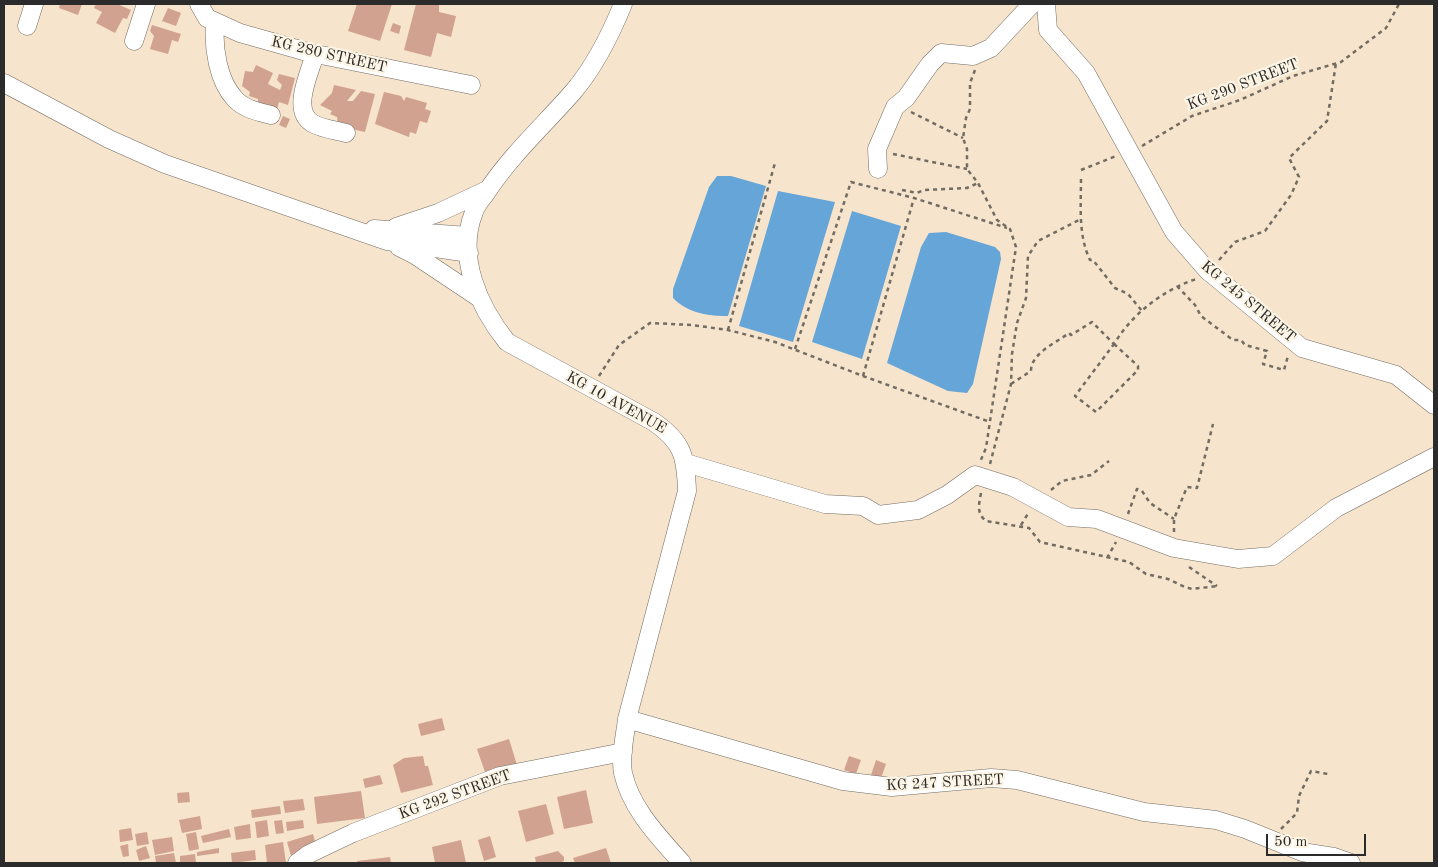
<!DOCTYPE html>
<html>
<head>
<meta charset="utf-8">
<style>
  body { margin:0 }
  #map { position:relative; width:1438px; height:867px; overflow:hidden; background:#f7e4cc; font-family:"Old Standard TT",serif }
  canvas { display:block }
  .frame { position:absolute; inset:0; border:5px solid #2b2b2b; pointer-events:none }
  .scale { position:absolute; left:1266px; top:834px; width:100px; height:22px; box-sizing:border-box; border:2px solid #2b2b2b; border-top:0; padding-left:6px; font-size:15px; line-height:18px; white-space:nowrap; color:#2b2b2b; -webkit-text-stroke:4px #fcf5e5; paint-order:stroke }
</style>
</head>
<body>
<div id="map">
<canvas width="1438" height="867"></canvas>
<div class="frame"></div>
<div class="scale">50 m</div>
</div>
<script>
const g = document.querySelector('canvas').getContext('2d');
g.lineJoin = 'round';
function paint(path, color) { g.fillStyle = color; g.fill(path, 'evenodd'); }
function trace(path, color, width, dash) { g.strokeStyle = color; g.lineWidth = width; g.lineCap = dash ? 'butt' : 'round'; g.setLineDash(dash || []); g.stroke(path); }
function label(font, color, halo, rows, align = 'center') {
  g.font = font + ' "Old Standard TT",serif'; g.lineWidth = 4.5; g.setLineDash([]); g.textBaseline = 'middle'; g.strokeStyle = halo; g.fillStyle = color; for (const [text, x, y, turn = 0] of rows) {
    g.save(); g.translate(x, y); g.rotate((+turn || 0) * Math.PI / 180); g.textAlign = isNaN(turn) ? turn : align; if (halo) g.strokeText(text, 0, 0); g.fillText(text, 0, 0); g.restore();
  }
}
paint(new Path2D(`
  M 717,176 L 731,176 L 766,186 L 728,316 C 709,317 686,312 673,298 L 673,289 L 709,187 Z
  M 778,191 L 835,202 L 793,342 L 739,326 Z
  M 852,211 L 901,226 L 862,359 L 812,342 Z
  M 946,232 L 995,247 L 1000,252 L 1001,259 L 973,384 L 967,393 L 948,391 L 887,363 L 921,247 L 929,233 Z`), '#66a5d8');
paint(new Path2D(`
  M 60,4 L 82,4 L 78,15 L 59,8 Z
  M 96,4 L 117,4 L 131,10 L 127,19 L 123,18 L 115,33 L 96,23 L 102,12 L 94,8 Z
  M 357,4 L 392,4 L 380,41 L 348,31 Z
  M 416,4 L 439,4 L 439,12 L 456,16 L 451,37 L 437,33 L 431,57 L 404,50 Z
  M 168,8 L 181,13 L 176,26 L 162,21 Z
  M 393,23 L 401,26 L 399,34 L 390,31 Z
  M 152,25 L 181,34 L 178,42 L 172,40 L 168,54 L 150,49 L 154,36 L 150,31 Z
  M 256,65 L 273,73 L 268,84 L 280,90 L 282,85 L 277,80 L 279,74 L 295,78 L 288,105 L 279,102 L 277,109 L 258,104 L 258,99 L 249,96 L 250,92 L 242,86 L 245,71 L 253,72 Z
  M 334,85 L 356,90 L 347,101 L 353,101 L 361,91 L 375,94 L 365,132 L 338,126 L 337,117 L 330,114 L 332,111 L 320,105 L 332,93 Z
  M 384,92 L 401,96 L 404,101 L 406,97 L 427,103 L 425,109 L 431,111 L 427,123 L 420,121 L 416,134 L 410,132 L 409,137 L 375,124 Z
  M 283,116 L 290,119 L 286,128 L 279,125 Z
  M 442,718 L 445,730 L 421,736 L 418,724 Z
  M 509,739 L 517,765 L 486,775 L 477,749 Z
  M 423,756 L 425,766 L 428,766 L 433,785 L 401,793 L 393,765 L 404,758 Z
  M 849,756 L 861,760 L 856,774 L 844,770 Z
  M 876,760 L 886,764 L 879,784 L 869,781 Z
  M 380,775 L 383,784 L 365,788 L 363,779 Z
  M 586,790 L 593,823 L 564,829 L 557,797 Z
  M 361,791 L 365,818 L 317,824 L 314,797 Z
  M 189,792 L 190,802 L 178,803 L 177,793 Z
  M 303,799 L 305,810 L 285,813 L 283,801 Z
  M 546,804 L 554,834 L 526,842 L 518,811 Z
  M 280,806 L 281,814 L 252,818 L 251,810 Z
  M 200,816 L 202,829 L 182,833 L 179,820 Z
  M 267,820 L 269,836 L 257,838 L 255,822 Z
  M 282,820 L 284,833 L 276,834 L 274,821 Z
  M 303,820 L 304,828 L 287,831 L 286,822 Z
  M 250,824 L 251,838 L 236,840 L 234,827 Z
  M 131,828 L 133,840 L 120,842 L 119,830 Z
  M 229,829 L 231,837 L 203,843 L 201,836 Z
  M 147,832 L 149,844 L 137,846 L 135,834 Z
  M 196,832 L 199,849 L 189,851 L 186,834 Z
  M 313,834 L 317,848 L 291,856 L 287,842 Z
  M 490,836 L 496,857 L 484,861 L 478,840 Z
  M 172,837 L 174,851 L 155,855 L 152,840 Z
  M 461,840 L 466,863 L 435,863 L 432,847 Z
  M 283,842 L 286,863 L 267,863 L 265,845 Z
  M 128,844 L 129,856 L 123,857 L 120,846 Z
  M 146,846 L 150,858 L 139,861 L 136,850 Z
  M 219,848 L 219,853 L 197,856 L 197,852 Z
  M 606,848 L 611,863 L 575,863 L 573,858 Z
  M 255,850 L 256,860 L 232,863 L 231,853 Z
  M 558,851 L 564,857 L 564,861 L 559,863 L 536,863 L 535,857 Z
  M 174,853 L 176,863 L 156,863 L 155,856 Z
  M 195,854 L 196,863 L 180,863 L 180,856 Z
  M 390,857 L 391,863 L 358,863 L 357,861 Z`), '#d1a28f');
const minor = new Path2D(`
  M 199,4 L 207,18 L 240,33 L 311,53 L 471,85
  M 623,4 C 610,36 595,66 573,92 C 544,125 510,156 486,193 C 482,199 476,205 474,212 C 456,257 479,307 507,342 L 654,422 C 683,442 686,457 687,491 L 627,719 C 625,736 620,757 623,773 C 631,809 659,837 682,863
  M 1046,4 L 1048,30 L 1086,73 L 1174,232 L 1208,271 L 1302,348 L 1396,375 L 1434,405
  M 215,24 C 213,48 218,81 235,99 C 244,109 259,112 271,115
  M 27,26 L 34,4
  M 134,41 L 146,4
  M 315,54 C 310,72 291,110 312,123 C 322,129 335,130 346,133
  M 4,83 L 109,139 L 165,164 L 387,241 L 469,253
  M 878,169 L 877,149 L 895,107 L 906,98 L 930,64 L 941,53 L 973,56 L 991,48 L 1032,4
  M 396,227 L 438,213 L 487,190
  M 374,229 L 468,236
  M 399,247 L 415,255 L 478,297
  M 686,463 L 825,504 L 863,506 L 878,515 L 918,510 L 947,495 L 975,475 L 1013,487 L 1068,517 L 1097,519 L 1174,548 L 1238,559 L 1273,556 L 1336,508 L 1434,457
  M 627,719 L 843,781 L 892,787 L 991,778 L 1017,780 L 1144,812 L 1216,820 L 1245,829 L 1302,852 L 1334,857 L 1351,863
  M 297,863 L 309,854 L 353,833 L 500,776 L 623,752`);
trace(minor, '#726c63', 19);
trace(new Path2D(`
  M 975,70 L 970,83 L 970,109 L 966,118 L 963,138 L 967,149 L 967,169 L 978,183 L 997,220 L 1010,229 L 1016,247 L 986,448 L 980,462
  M 911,112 L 963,138
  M 1142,146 L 1192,116 L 1240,100 L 1293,76 L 1341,62 L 1386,28 L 1399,4
  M 893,154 L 967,169
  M 1081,170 L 1116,156
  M 1081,179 C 1081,206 1078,235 1090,260 L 1093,260 L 1115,288 L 1128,294 L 1142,311
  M 902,190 L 917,193 L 924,190 L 967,188 L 978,183
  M 1219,260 L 1235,242 L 1265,231 L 1291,195 L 1299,177 L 1289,158 L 1327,121 L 1336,63
  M 1177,286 L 1195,305 L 1201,316 L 1233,340 L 1241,340 L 1245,345 L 1267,351 L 1263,364 L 1284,370 L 1288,356
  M 728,330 L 775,163
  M 1114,344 L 1138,366 L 1138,370 L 1096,412 L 1075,396 Z
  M 795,349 L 851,182 L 914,198 L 1007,228
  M 599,376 L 619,345 L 650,323 L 692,325 L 728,330 L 775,342 L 863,376 L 990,422
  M 863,376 L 914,198
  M 1011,384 L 1031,371 C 1031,353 1056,343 1069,333 L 1071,335 L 1092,322 L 1114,344 C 1132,314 1163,290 1196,279
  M 990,464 L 1011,384 L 1012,354 L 1017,323 L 1026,298 L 1028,256 L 1038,241 L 1081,219
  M 1051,490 L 1062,481 L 1091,475 L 1109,461
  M 981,493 C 979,504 976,513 986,521 L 1029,528 L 1040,542 L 1129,562 L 1146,574 L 1168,579 L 1185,587 L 1192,589 L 1217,586
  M 1128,514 L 1137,489 L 1142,491 L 1150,503 L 1174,519
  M 1021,525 L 1029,512
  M 1174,532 L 1174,519 L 1187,487 L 1197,488 L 1213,424
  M 1107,558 L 1116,542
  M 1189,567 L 1217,586
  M 1281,829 L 1297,813 L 1299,796 L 1311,771 L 1328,774`), '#726c63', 2.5, [4, 4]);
trace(minor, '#fff', 18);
label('15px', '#2b2b2b', '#fcf5e5', [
  ["KG 280 STREET",329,55,13],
  ["KG 290 STREET",1243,85,-21],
  ["KG 245 STREET",1248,302,40],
  ["KG 10 AVENUE",616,403,29],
  ["KG 247 STREET",945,783,-3],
  ["KG 292 STREET",455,795,-20]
]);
</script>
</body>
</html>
